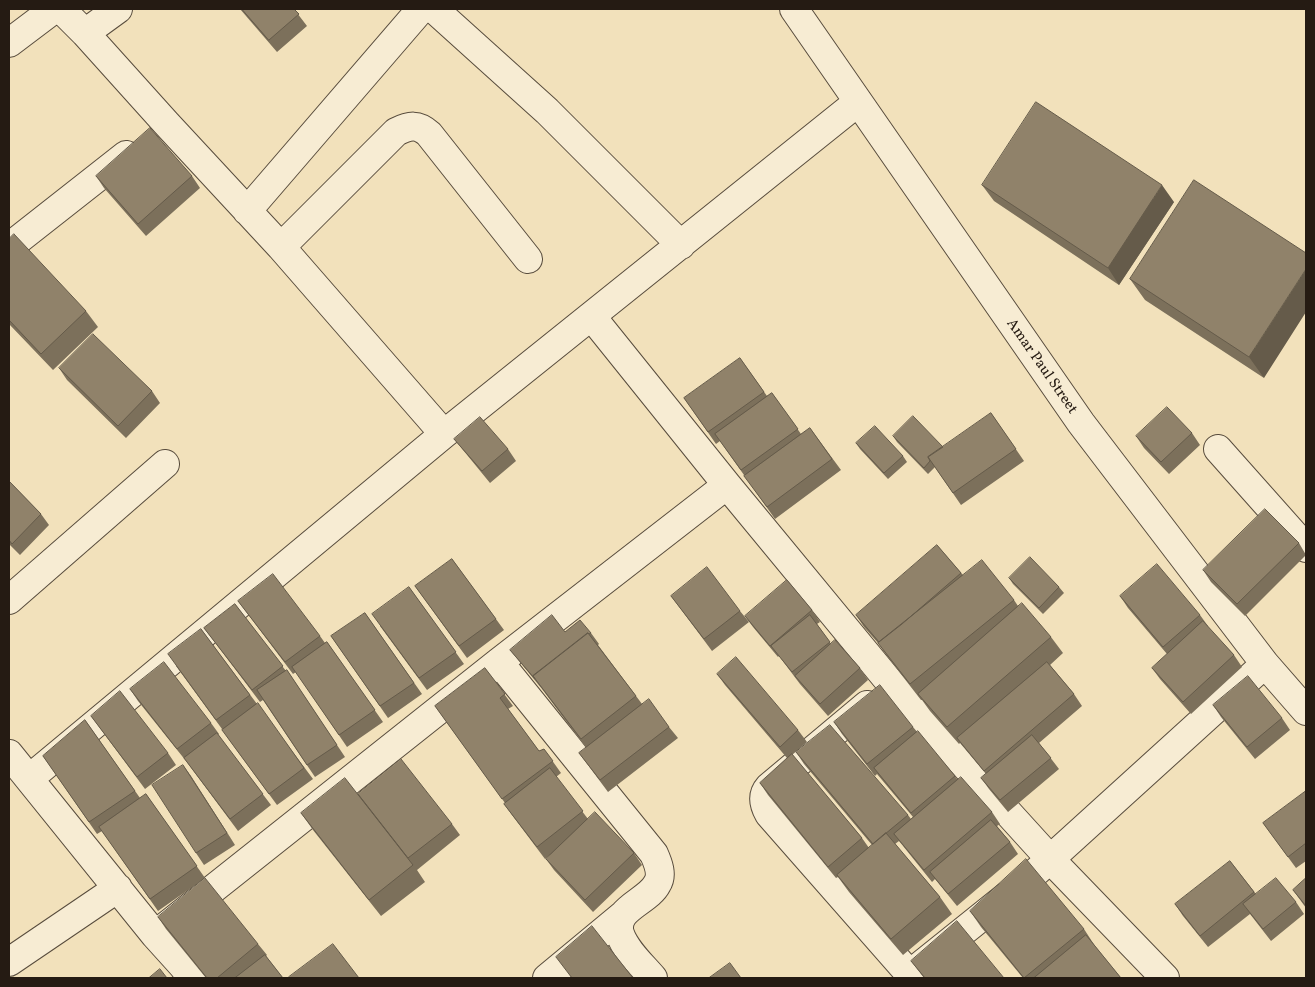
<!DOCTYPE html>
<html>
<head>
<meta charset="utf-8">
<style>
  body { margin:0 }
  #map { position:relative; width:1315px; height:987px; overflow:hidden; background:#f2e1bb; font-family:Vollkorn,serif }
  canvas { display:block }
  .frame { position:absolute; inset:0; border:10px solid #251b13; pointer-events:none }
</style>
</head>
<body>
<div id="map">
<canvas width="1315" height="987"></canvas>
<div class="frame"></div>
</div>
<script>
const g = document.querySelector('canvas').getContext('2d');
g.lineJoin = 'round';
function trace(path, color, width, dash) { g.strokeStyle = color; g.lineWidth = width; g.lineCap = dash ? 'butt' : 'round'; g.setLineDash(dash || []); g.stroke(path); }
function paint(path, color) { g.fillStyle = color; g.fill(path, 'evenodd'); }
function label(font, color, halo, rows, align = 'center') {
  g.font = font + ' Vollkorn,serif'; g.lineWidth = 4.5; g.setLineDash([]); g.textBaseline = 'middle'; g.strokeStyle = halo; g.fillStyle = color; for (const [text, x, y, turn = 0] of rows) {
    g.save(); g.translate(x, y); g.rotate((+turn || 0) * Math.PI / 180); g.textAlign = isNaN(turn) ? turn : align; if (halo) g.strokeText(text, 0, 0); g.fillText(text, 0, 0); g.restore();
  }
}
const minor = new Path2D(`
  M 61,9 L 85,33 L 166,123 L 281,247 L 444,434
  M 434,9 L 547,111 L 681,245
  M 794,9 L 1081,423 L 1265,664 L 1306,711
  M 85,33 L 118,9
  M 9,43 L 54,9
  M 247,211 L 421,9
  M 9,247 L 126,155
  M 281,247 L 396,132 C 410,125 418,124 429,134 L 528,259
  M 592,317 L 727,485 L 892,685 L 1051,860 L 1165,978
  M 1218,449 L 1306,548
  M 9,600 L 165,464
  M 499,662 L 654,854 C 658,863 663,875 657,884 C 648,902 612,909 620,934 C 626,951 642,965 653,978
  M 867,705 L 769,787 C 761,796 764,805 769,814 L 913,978
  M 9,754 L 155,935 L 183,966 L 192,978
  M 30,778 L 444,434 L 858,102
  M 1037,871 L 1265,664
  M 155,935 L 499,662 L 727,485
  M 9,962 L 118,888
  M 910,974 L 1006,897
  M 547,978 L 623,915`);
trace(minor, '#584c3d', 30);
trace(minor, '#f7ecd3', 28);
paint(new Path2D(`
  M 240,9 L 294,9 L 307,26 L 277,52 Z
  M 96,176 L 192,176 L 200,188 L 146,236 L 104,188 Z
  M 1194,180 L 1264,378 L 1145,300 L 1130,279 Z
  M 982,185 L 1174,202 L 1119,285 L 994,201 Z
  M 9,239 L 86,311 L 98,327 L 53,370 L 9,324 Z
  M 740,358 L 767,396 L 772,393 L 801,434 L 810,428 L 841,470 L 775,519 L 720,441 L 716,444 L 684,398 Z
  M 59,368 L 152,391 L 160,403 L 126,438 L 67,380 Z
  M 991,413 L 1024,461 L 961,505 L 935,467 L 928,474 L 897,442 L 893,436 L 943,447 Z
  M 1192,433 L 1200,445 L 1169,474 L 1144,448 L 1136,436 Z
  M 454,439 L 508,449 L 516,461 L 490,483 Z
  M 856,443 L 903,456 L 907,462 L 888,479 L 860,449 Z
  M 9,481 L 41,514 L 49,525 L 20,555 L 9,544 Z
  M 1299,543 L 1306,555 L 1245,616 L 1211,582 L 1203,570 Z
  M 937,545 L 963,575 L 1014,600 L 1018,606 L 1051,637 L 1063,653 L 1050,665 L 1074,694 L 1082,706 L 1039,743 L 1059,769 L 1008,812 L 989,789 L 981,778 L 986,774 L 960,743 L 959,744 L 930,711 L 922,700 L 921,700 L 890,660 L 878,643 L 864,627 L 856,615 Z
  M 452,559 L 504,630 L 467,658 L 415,586 Z
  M 1009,578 L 1059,587 L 1064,593 L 1043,614 L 1013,584 Z
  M 409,587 L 464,664 L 427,690 L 380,626 Z
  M 671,596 L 740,611 L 749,622 L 712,651 Z
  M 1120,596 L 1200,615 L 1208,626 L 1208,627 L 1234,655 L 1242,667 L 1191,714 L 1160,679 L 1152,668 L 1167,654 L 1128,608 Z
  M 238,601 L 320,636 L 325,643 L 327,642 L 383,722 L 347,747 L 296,672 L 293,674 Z
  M 235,604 L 286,671 L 287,670 L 345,757 L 315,777 L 263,700 L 260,702 L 204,628 Z
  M 812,610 L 820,622 L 817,624 L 831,644 L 860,668 L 868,680 L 828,716 L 800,684 L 779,656 L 778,657 L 753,627 L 745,616 Z
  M 365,613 L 422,694 L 388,718 L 331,636 Z
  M 201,629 L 313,779 L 277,805 L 230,741 L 222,729 L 176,666 Z
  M 565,632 L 591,633 L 599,644 L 598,645 L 642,704 L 669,727 L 678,738 L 608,792 L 579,753 L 586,748 L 542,689 L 519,661 L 510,650 Z
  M 485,668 L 513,706 L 508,709 L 539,751 L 544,749 L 561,773 L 556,777 L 588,819 L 634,853 L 642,865 L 593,912 L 554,870 L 546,859 L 551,854 L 545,859 L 512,815 L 504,804 L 505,803 L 435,706 Z
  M 717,674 L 798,730 L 807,742 L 792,755 L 862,838 L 869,848 L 872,845 L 804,764 L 796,752 L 908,815 L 911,819 L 913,817 L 877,774 L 875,776 L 842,734 L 834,722 L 913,727 L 958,780 L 992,812 L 1000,824 L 997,826 L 1010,842 L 1018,854 L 957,906 L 935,879 L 932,882 L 899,841 L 895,844 L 940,897 L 952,914 L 903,955 L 849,892 L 838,877 L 836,878 L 768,795 L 760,783 L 787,758 L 725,685 Z
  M 130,689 L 211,723 L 219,734 L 218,735 L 271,805 L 238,831 L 186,761 L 138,701 Z
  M 1213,705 L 1282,718 L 1290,730 L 1255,759 L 1221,717 Z
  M 91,716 L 168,753 L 176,765 L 145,789 Z
  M 85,720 L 140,798 L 146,794 L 205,878 L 158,911 L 102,831 L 97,834 L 43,756 Z
  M 183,765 L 235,845 L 204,865 L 196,853 Z
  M 1306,791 L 1306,861 L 1296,868 L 1263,823 Z
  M 358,794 L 452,824 L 460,835 L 417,870 L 425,882 L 381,916 L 313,830 L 301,813 Z
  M 1230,861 L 1256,894 L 1296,902 L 1304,914 L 1271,941 L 1250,914 L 1208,947 L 1183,916 L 1175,904 Z
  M 1306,878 L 1306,908 L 1293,890 Z
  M 970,911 L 1084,929 L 1095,946 L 1121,978 L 1023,978 L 981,927 Z
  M 158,917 L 258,944 L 267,955 L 266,956 L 283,978 L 206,978 L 166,929 Z
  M 911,961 L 1004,978 L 924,978 Z`), '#7c705b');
paint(new Path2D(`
  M 1162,185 L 1174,202 L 1119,285 L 1108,268 Z
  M 1306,269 L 1306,312 L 1264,378 L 1249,357 Z
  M 183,765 L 191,776 L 235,845 L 227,833 Z`), '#655b4a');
const building = new Path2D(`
  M 242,9 L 294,9 L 299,14 L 269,40 Z
  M 1036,102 L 1162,185 L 1108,268 L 982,185 Z
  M 150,128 L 192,176 L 138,224 L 96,176 Z
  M 1194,180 L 1306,253 L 1306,269 L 1249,357 L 1130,279 Z
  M 14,234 L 86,311 L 41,354 L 9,320 L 9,239 Z
  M 93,334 L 152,391 L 118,426 L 59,368 Z
  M 740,358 L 764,392 L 708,432 L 684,398 Z
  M 772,393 L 798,429 L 741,470 L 715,434 Z
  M 1167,407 L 1192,433 L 1161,462 L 1136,436 Z
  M 991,413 L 1016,449 L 953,493 L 928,457 Z
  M 913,416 L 943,447 L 928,457 L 930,461 L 924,468 L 893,436 Z
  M 480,417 L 508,449 L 482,471 L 454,439 Z
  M 875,426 L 903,456 L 884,473 L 856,443 Z
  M 810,428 L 832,459 L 767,507 L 744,476 Z
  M 9,481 L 41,514 L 12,544 L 9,540 Z
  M 1265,509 L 1299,543 L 1237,604 L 1203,570 Z
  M 937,545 L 961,573 L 902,624 L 879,642 L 856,615 Z
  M 1030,557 L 1059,587 L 1039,608 L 1009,578 Z
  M 452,559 L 496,619 L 459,646 L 415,586 Z
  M 982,560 L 1014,600 L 910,684 L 878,643 Z
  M 1157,564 L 1200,615 L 1163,647 L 1120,596 Z
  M 707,567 L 740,611 L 704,639 L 671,596 Z
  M 273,574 L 320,636 L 285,662 L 238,601 Z
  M 787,580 L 812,610 L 770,646 L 745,616 Z
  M 409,587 L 456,652 L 419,678 L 372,614 Z
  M 1022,603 L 1051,637 L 947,727 L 918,694 Z
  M 235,604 L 283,666 L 252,690 L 204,628 Z
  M 365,613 L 414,683 L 380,706 L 331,636 Z
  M 552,615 L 565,632 L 580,620 L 591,633 L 589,634 L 588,633 L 533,676 L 535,679 L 510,650 Z
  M 810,615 L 830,642 L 792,672 L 771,646 Z
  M 1203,621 L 1234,655 L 1183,702 L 1152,668 Z
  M 201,629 L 250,695 L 216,720 L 168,654 Z
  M 588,633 L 636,696 L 581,739 L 533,676 Z
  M 835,640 L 860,668 L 820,704 L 795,676 Z
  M 327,642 L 375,710 L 339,735 L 292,667 Z
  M 736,657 L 798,730 L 780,747 L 717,674 Z
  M 164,662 L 211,723 L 177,749 L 130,689 Z
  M 1047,662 L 1074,694 L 984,771 L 957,738 Z
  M 485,668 L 505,694 L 500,698 L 539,751 L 544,749 L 553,761 L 502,799 L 435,706 Z
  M 287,670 L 337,745 L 307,765 L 257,690 Z
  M 1248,676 L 1282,718 L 1247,747 L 1213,705 Z
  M 880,685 L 913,727 L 867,764 L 834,722 Z
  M 120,691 L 168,753 L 137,777 L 91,716 Z
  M 649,699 L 669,727 L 600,780 L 579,753 Z
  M 258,703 L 304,768 L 269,794 L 222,730 Z
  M 85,720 L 135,791 L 89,822 L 43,756 Z
  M 830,725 L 908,815 L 873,844 L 796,752 Z
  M 918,731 L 955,776 L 911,813 L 874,768 Z
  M 217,733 L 263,794 L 230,819 L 184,758 Z
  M 1032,735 L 1051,758 L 1000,800 L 981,778 Z
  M 792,754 L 862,838 L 828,867 L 760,783 Z
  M 401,759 L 452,824 L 408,858 L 358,794 Z
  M 183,765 L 227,833 L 196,853 L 152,785 Z
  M 550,768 L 583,811 L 537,847 L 504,804 Z
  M 961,777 L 992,812 L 924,870 L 894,834 Z
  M 345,778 L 413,865 L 369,900 L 301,813 Z
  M 1306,791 L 1306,843 L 1288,857 L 1263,823 Z
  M 146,794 L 197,866 L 150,899 L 99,827 Z
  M 595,812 L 634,853 L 585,900 L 546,859 Z
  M 991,820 L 1010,842 L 948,894 L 930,872 Z
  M 886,833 L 940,897 L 891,939 L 837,875 Z
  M 1026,859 L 1084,929 L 1024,978 L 970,911 Z
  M 1230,861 L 1254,892 L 1200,936 L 1175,904 Z
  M 205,878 L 258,944 L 217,978 L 207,978 L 158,917 Z
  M 1276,878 L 1296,902 L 1263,929 L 1243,904 Z
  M 1306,878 L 1306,906 L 1293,890 Z
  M 957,921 L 1004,978 L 925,978 L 911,961 Z
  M 592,926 L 633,978 L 572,978 L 556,957 Z
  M 1086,935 L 1121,978 L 1034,978 Z
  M 333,944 L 359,978 L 290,978 L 289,977 Z
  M 265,955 L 283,978 L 235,978 Z
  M 730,963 L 741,978 L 709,978 Z
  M 160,969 L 167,978 L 149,978 Z`);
paint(building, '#90826a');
trace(building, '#655b4a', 1);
label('15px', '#251b13', '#f7ecd3', [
  ["Amar Paul Street",1041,367,55]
]);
</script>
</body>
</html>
